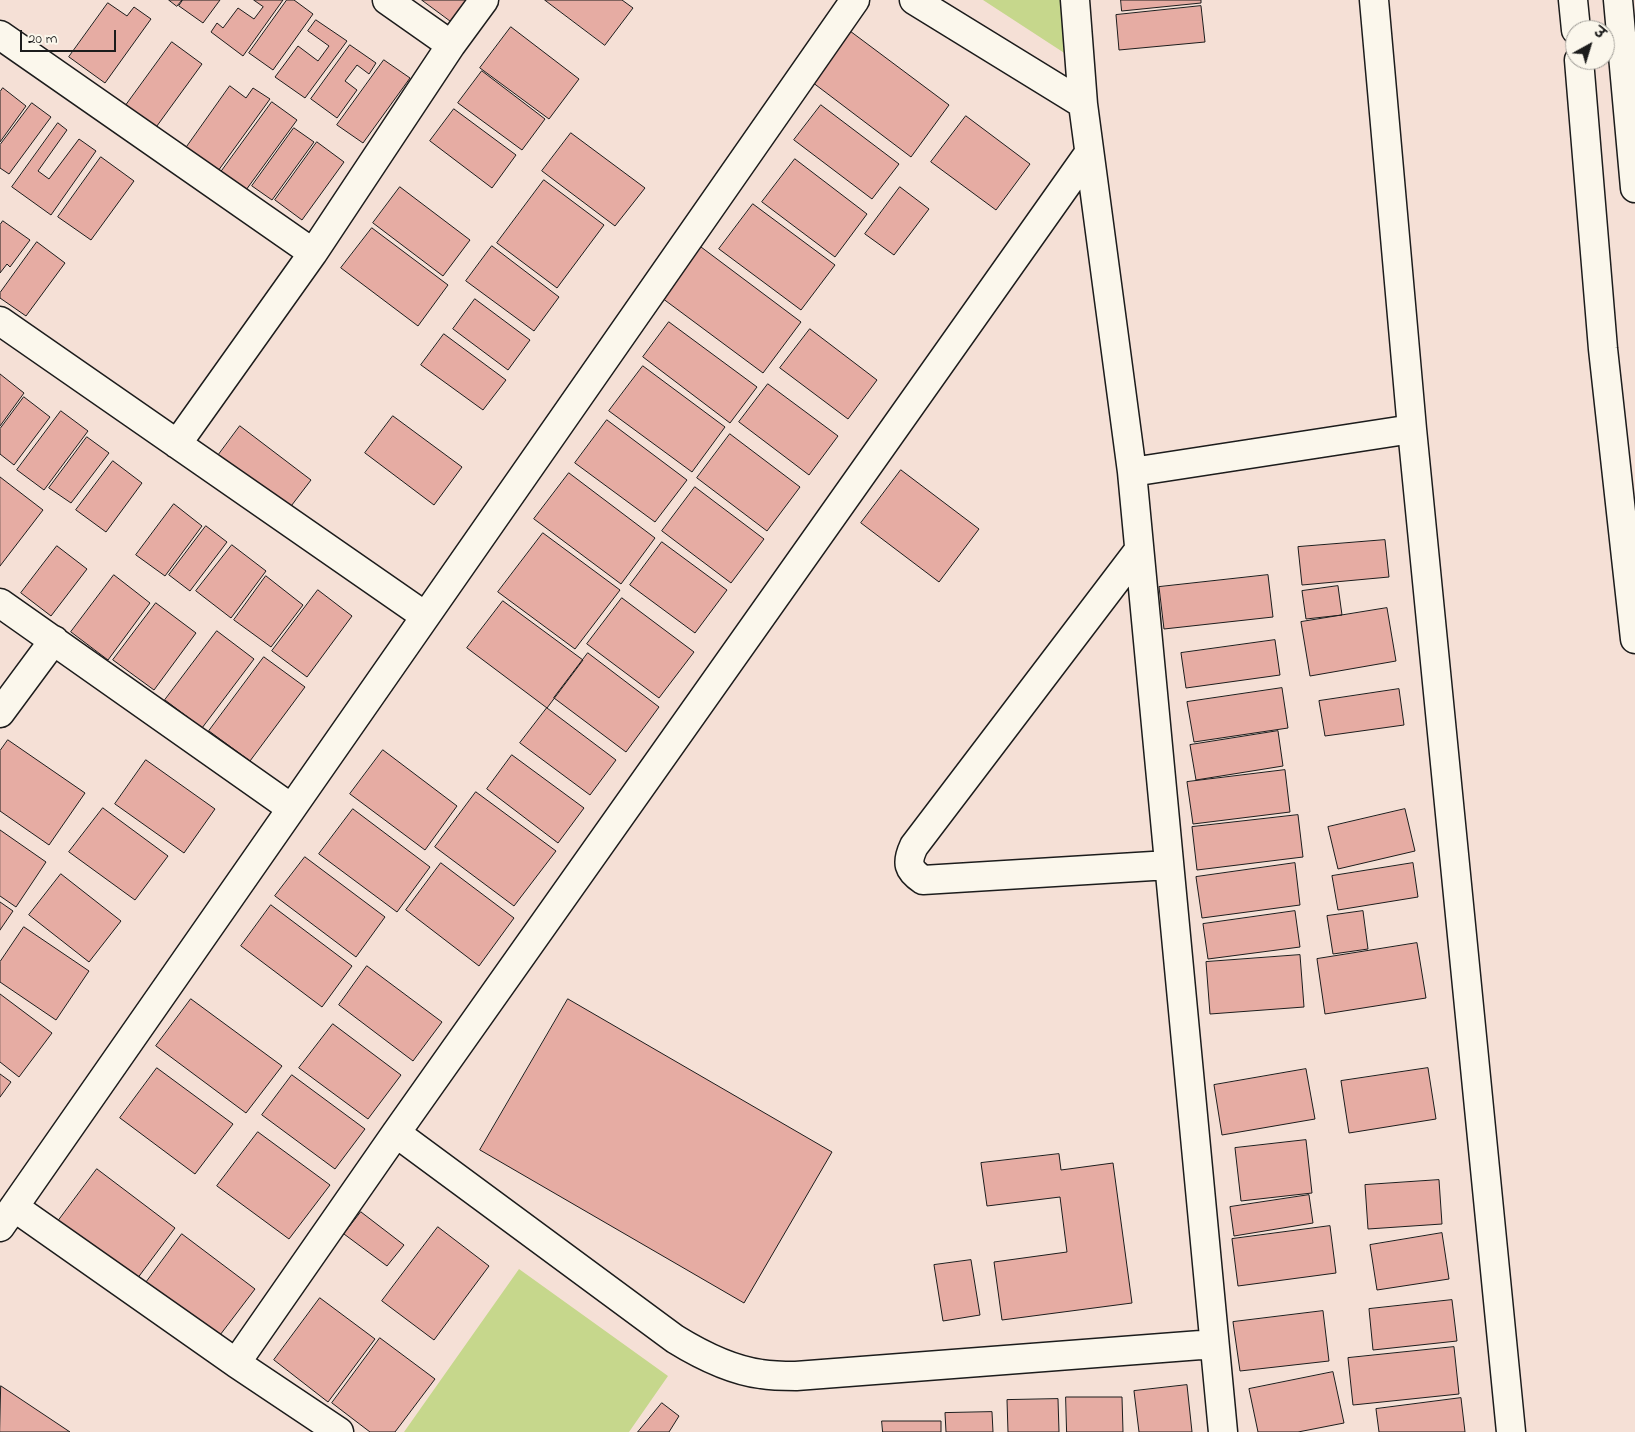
<!DOCTYPE html>
<html>
<head>
<meta charset="utf-8">
<style>
  body { margin:0 }
  #map { position:relative; width:1635px; height:1432px; overflow:hidden; background:#f5e0d6; font-family:"Indie Flower","Playpen Sans Deva",sans-serif }
  canvas { display:block }
  .north { position:absolute; left:1565px; top:20px; width:50px; height:50px; box-sizing:border-box; background:#fbf7ec; border:1px solid #a29f99; border-radius:50%; rotate:39deg; font-size:14px; font-weight:700; line-height:20px; text-align:center; color:#1c1c1c }
  .north::after { content:''; display:block; margin:auto; width:18px; height:22px; background:#1c1c1c; clip-path:polygon(50% 0,100% 100%,50% 72%,0 100%) }
  .scale { position:absolute; left:20px; top:30px; width:96px; height:22px; box-sizing:border-box; border:2px solid #1c1c1c; border-top:0; padding-left:6px; font-size:15px; line-height:18px; white-space:nowrap; color:#1c1c1c; -webkit-text-stroke:4px #fbf7ec; paint-order:stroke }
</style>
</head>
<body>
<div id="map">
<canvas width="1635" height="1432"></canvas>
<div class="north">उ</div>
<div class="scale">20 m</div>
</div>
<script>
const g = document.querySelector('canvas').getContext('2d');
g.lineJoin = 'round';
function paint(path, color) { g.fillStyle = color; g.fill(path, 'evenodd'); }
function trace(path, color, width, dash) { g.strokeStyle = color; g.lineWidth = width; g.lineCap = dash ? 'butt' : 'round'; g.setLineDash(dash || []); g.stroke(path); }
paint(new Path2D(`
  M 983,0 L 1066,0 L 1072,58 Z
  M 519,1269 L 668,1376 L 629,1432 L 404,1432 Z`), '#c6d78c');
const building = new Path2D(`
  M 169,0 L 182,0 L 177,6 Z
  M 183,0 L 220,0 L 203,23 L 179,6 Z
  M 254,0 L 283,0 L 243,56 L 211,32 L 217,23 L 223,28 L 238,8 L 254,19 L 263,7 Z
  M 287,0 L 294,0 L 313,14 L 273,70 L 249,53 Z
  M 422,0 L 474,0 L 456,25 Z
  M 545,0 L 622,0 L 633,8 L 605,45 Z
  M 1121,0 L 1201,0 L 1201,3 L 1122,11 Z
  M 108,3 L 127,16 L 134,7 L 151,19 L 105,83 L 69,57 Z
  M 1201,6 L 1205,42 L 1119,50 L 1116,15 Z
  M 316,20 L 347,41 L 305,98 L 275,77 L 298,46 L 318,61 L 329,46 L 308,31 Z
  M 511,27 L 579,79 L 549,119 L 480,68 Z
  M 850,31 L 949,105 L 911,157 L 812,82 Z
  M 172,42 L 202,64 L 154,130 L 124,108 Z
  M 350,45 L 376,63 L 369,74 L 357,65 L 345,81 L 357,90 L 337,118 L 311,99 Z
  M 384,60 L 410,78 L 363,143 L 337,125 Z
  M 482,71 L 545,119 L 522,150 L 458,103 Z
  M 230,86 L 246,98 L 253,88 L 270,99 L 218,171 L 186,148 Z
  M 3,88 L 26,106 L 0,142 L 0,92 Z
  M 272,102 L 297,120 L 246,190 L 221,172 Z
  M 32,103 L 51,117 L 9,174 L 0,168 L 0,145 Z
  M 821,105 L 899,164 L 872,199 L 794,140 Z
  M 454,109 L 516,155 L 492,188 L 430,141 Z
  M 966,116 L 1030,164 L 996,210 L 931,162 Z
  M 58,123 L 67,130 L 38,171 L 49,179 L 79,139 L 96,151 L 51,215 L 12,187 Z
  M 294,128 L 314,142 L 272,200 L 252,186 Z
  M 571,133 L 645,188 L 615,226 L 542,171 Z
  M 317,142 L 344,162 L 302,220 L 275,200 Z
  M 101,157 L 134,181 L 91,240 L 58,217 Z
  M 795,159 L 867,214 L 835,257 L 762,202 Z
  M 544,180 L 604,225 L 557,288 L 497,243 Z
  M 400,187 L 470,240 L 443,276 L 373,223 Z
  M 900,187 L 929,209 L 894,255 L 865,234 Z
  M 753,204 L 835,265 L 801,310 L 719,249 Z
  M 3,221 L 30,240 L 10,267 L 7,264 L 0,273 L 0,225 Z
  M 372,228 L 448,285 L 418,326 L 341,268 Z
  M 37,242 L 65,263 L 26,316 L 0,298 L 0,293 Z
  M 492,246 L 559,297 L 534,331 L 466,281 Z
  M 701,247 L 801,322 L 763,373 L 662,298 Z
  M 475,299 L 530,340 L 508,370 L 453,329 Z
  M 669,322 L 757,387 L 730,423 L 643,357 Z
  M 810,329 L 877,380 L 848,419 L 780,368 Z
  M 444,334 L 506,380 L 483,410 L 421,365 Z
  M 643,366 L 725,427 L 692,472 L 609,411 Z
  M 0,374 L 24,393 L 0,426 Z
  M 768,384 L 838,436 L 809,475 L 739,422 Z
  M 24,397 L 50,417 L 14,465 L 0,454 L 0,429 Z
  M 61,411 L 88,431 L 44,490 L 17,470 Z
  M 393,416 L 462,467 L 434,505 L 365,453 Z
  M 607,420 L 687,480 L 655,522 L 575,463 Z
  M 240,426 L 311,480 L 285,514 L 214,461 Z
  M 730,434 L 800,487 L 767,531 L 697,478 Z
  M 87,437 L 109,453 L 71,503 L 49,488 Z
  M 113,461 L 142,483 L 106,532 L 76,510 Z
  M 901,470 L 979,529 L 939,582 L 861,523 Z
  M 569,473 L 655,538 L 621,584 L 534,519 Z
  M 0,477 L 43,510 L 0,566 Z
  M 695,487 L 764,539 L 731,583 L 662,531 Z
  M 174,504 L 202,526 L 165,576 L 136,555 Z
  M 206,526 L 227,542 L 190,591 L 169,575 Z
  M 543,533 L 620,590 L 575,649 L 498,592 Z
  M 1385,540 L 1389,577 L 1302,585 L 1298,547 Z
  M 662,542 L 727,590 L 695,633 L 630,585 Z
  M 232,545 L 266,571 L 231,618 L 196,591 Z
  M 57,546 L 87,569 L 51,616 L 21,593 Z
  M 114,575 L 150,603 L 108,660 L 71,632 Z
  M 1268,575 L 1273,617 L 1164,629 L 1159,587 Z
  M 266,576 L 303,605 L 271,647 L 234,620 Z
  M 1338,586 L 1342,615 L 1306,619 L 1302,591 Z
  M 318,590 L 352,616 L 307,677 L 272,651 Z
  M 622,598 L 694,652 L 659,698 L 587,644 Z
  M 503,601 L 583,660 L 547,708 L 467,648 Z
  M 156,603 L 196,633 L 154,690 L 113,660 Z
  M 1387,608 L 1396,661 L 1310,676 L 1301,622 Z
  M 217,631 L 254,659 L 202,728 L 165,700 Z
  M 1275,640 L 1280,675 L 1186,688 L 1181,653 Z
  M 588,653 L 659,707 L 626,752 L 554,698 Z
  M 264,657 L 305,687 L 250,761 L 209,731 Z
  M 1282,688 L 1288,728 L 1194,742 L 1187,702 Z
  M 1399,689 L 1404,725 L 1325,736 L 1319,701 Z
  M 547,708 L 616,760 L 590,795 L 520,743 Z
  M 1278,731 L 1283,766 L 1196,780 L 1190,745 Z
  M 8,740 L 85,793 L 49,845 L 0,811 L 0,751 Z
  M 383,750 L 457,806 L 425,850 L 350,794 Z
  M 512,755 L 584,808 L 558,843 L 487,789 Z
  M 146,760 L 215,809 L 184,853 L 115,804 Z
  M 1285,770 L 1290,812 L 1193,824 L 1187,782 Z
  M 476,792 L 556,851 L 514,906 L 435,847 Z
  M 103,808 L 168,856 L 135,900 L 69,852 Z
  M 353,809 L 430,867 L 397,912 L 319,854 Z
  M 1405,809 L 1415,851 L 1338,869 L 1328,827 Z
  M 1298,815 L 1303,857 L 1197,870 L 1192,827 Z
  M 0,830 L 46,862 L 16,907 L 0,896 Z
  M 305,857 L 385,917 L 356,957 L 275,896 Z
  M 441,863 L 514,918 L 479,966 L 406,910 Z
  M 1295,863 L 1300,905 L 1202,918 L 1196,877 Z
  M 1413,863 L 1418,897 L 1338,910 L 1332,876 Z
  M 61,874 L 121,921 L 89,962 L 29,915 Z
  M 0,902 L 13,911 L 0,930 Z
  M 271,905 L 352,966 L 322,1007 L 241,946 Z
  M 1295,911 L 1300,947 L 1208,959 L 1203,924 Z
  M 1363,911 L 1368,949 L 1333,954 L 1327,916 Z
  M 24,927 L 89,971 L 56,1020 L 0,982 L 0,962 Z
  M 1417,943 L 1426,998 L 1325,1014 L 1317,959 Z
  M 1300,955 L 1304,1007 L 1210,1014 L 1206,962 Z
  M 367,966 L 442,1022 L 413,1061 L 339,1005 Z
  M 0,994 L 52,1033 L 19,1077 L 0,1062 Z
  M 191,999 L 282,1066 L 246,1113 L 156,1046 Z
  M 568,999 L 832,1152 L 744,1303 L 480,1150 Z
  M 333,1024 L 401,1075 L 368,1119 L 299,1068 Z
  M 157,1068 L 233,1124 L 195,1174 L 120,1118 Z
  M 1428,1068 L 1436,1119 L 1349,1133 L 1341,1081 Z
  M 1306,1069 L 1315,1119 L 1222,1135 L 1214,1085 Z
  M 0,1074 L 11,1082 L 0,1097 Z
  M 292,1075 L 365,1129 L 335,1169 L 262,1115 Z
  M 258,1132 L 330,1185 L 289,1239 L 217,1186 Z
  M 1306,1140 L 1312,1193 L 1241,1201 L 1235,1148 Z
  M 1059,1154 L 1061,1170 L 1113,1163 L 1132,1303 L 1002,1320 L 994,1262 L 1067,1252 L 1060,1197 L 987,1206 L 981,1163 Z
  M 97,1169 L 175,1228 L 134,1283 L 56,1224 Z
  M 1439,1180 L 1442,1224 L 1368,1229 L 1365,1185 Z
  M 1309,1195 L 1313,1223 L 1234,1236 L 1230,1207 Z
  M 361,1212 L 404,1245 L 387,1266 L 344,1234 Z
  M 1330,1226 L 1336,1273 L 1238,1286 L 1232,1239 Z
  M 438,1227 L 489,1266 L 434,1340 L 382,1301 Z
  M 1442,1233 L 1449,1279 L 1377,1290 L 1370,1245 Z
  M 182,1234 L 255,1289 L 217,1339 L 145,1284 Z
  M 971,1260 L 980,1315 L 943,1321 L 934,1265 Z
  M 320,1298 L 375,1339 L 328,1402 L 274,1360 Z
  M 1452,1300 L 1457,1341 L 1373,1350 L 1369,1309 Z
  M 1323,1311 L 1329,1361 L 1240,1371 L 1233,1322 Z
  M 380,1338 L 435,1379 L 395,1432 L 370,1432 L 332,1403 Z
  M 1454,1347 L 1459,1394 L 1353,1405 L 1348,1358 Z
  M 1333,1372 L 1344,1423 L 1298,1432 L 1258,1432 L 1249,1389 Z
  M 1187,1385 L 1192,1432 L 1139,1432 L 1134,1391 Z
  M 1,1386 L 70,1432 L 0,1432 Z
  M 1066,1397 L 1122,1397 L 1123,1432 L 1067,1432 Z
  M 1461,1398 L 1465,1432 L 1379,1432 L 1376,1409 Z
  M 1058,1399 L 1059,1432 L 1008,1432 L 1007,1400 Z
  M 662,1403 L 679,1416 L 669,1432 L 638,1432 Z
  M 992,1412 L 993,1432 L 946,1432 L 945,1413 Z
  M 882,1421 L 941,1421 L 941,1432 L 883,1432 Z`);
paint(building, '#e6aca3');
trace(building, '#1c1c1c', 1);
const minor = new Path2D(`
  M 387,0 L 451,45
  M 914,0 L 1083,104
  M 1075,0 L 1083,104 L 1132,472 L 1223,1432
  M 1374,0 L 1412,429 L 1511,1432
  M 1573,0 L 1576,30
  M 0,35 L 313,253
  M 1579,60 L 1603,349 L 1635,639
  M 0,321 L 425,616
  M 177,444 L 313,253 L 451,45 L 484,0
  M 1132,472 L 1412,429
  M 1139,550 L 914,846 C 906,863 908,870 923,880 L 1169,865
  M 0,603 L 291,808
  M 0,713 L 54,640
  M 396,1133 L 675,1339 C 701,1355 730,1370 761,1374 C 773,1376 785,1376 796,1376 L 1214,1344
  M 14,1207 L 236,1363 L 339,1432
  M 0,1227 L 855,0
  M 236,1363 L 396,1133 L 1089,153`);
const major = new Path2D(`
  M 1618,0 L 1635,188`);
trace(minor, '#1c1c1c', 31);
trace(major, '#1c1c1c', 31);
trace(minor, '#fbf7ec', 28);
trace(major, '#fbf7ec', 28);
</script>
</body>
</html>
